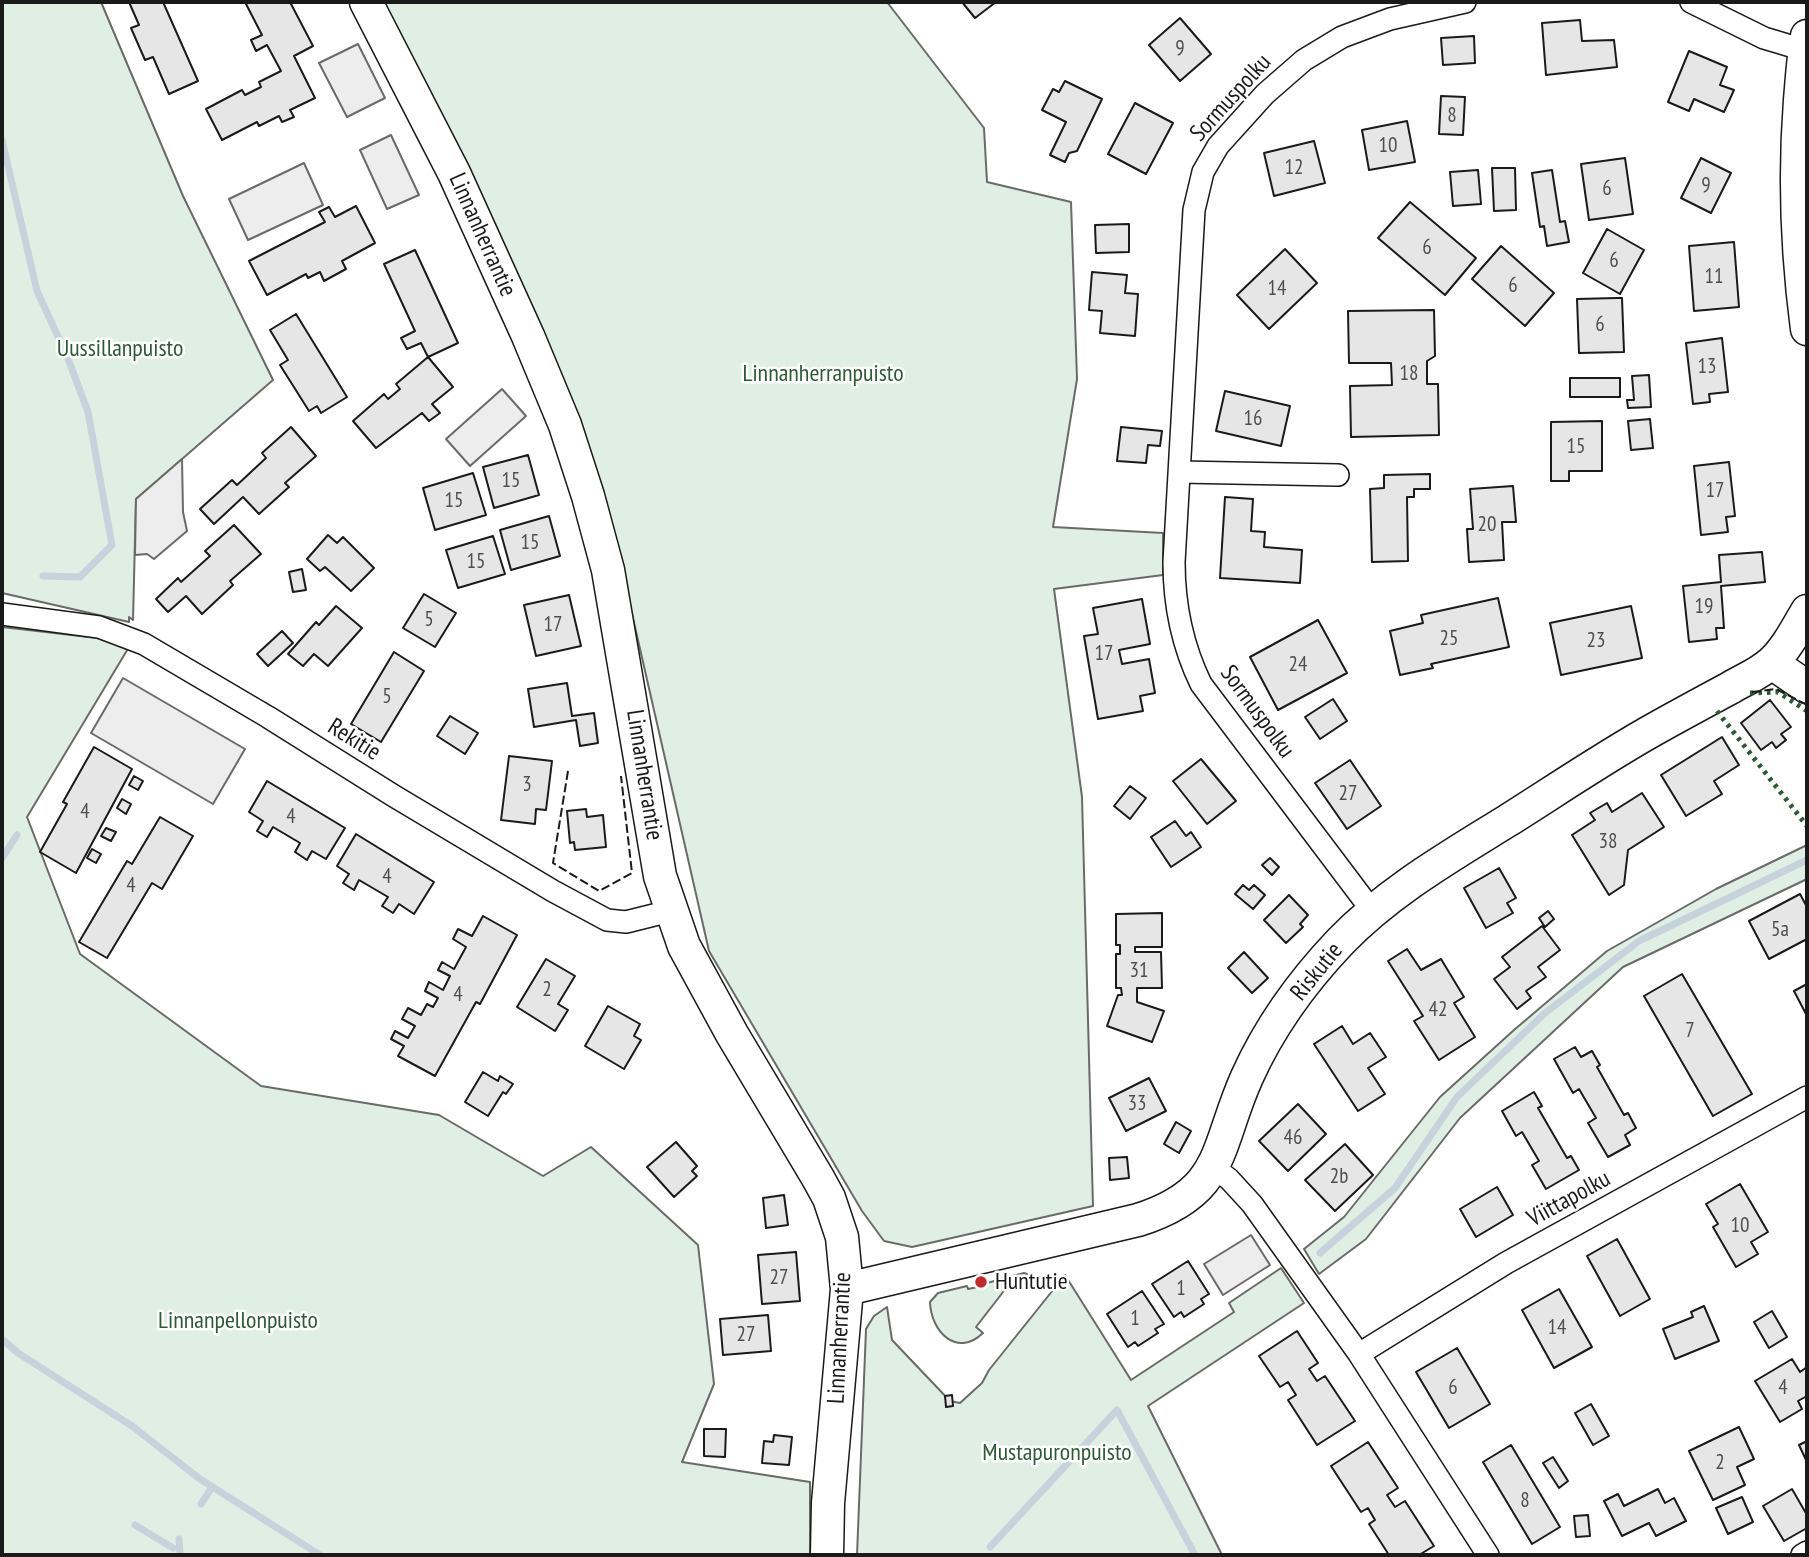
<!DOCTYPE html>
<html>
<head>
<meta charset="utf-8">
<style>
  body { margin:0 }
  #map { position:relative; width:1809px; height:1557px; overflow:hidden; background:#fff; font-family:"PT Sans Narrow",sans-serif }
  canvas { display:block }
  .frame { position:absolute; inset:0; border:4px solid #1a1a1a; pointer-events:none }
</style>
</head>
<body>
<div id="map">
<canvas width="1809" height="1557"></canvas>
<div class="frame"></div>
</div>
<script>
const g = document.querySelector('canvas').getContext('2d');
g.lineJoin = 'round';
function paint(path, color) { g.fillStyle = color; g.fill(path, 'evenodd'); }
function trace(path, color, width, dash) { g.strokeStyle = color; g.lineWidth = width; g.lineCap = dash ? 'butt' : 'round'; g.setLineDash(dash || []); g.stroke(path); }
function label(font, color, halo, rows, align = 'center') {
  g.font = font + ' "PT Sans Narrow",sans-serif'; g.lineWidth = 5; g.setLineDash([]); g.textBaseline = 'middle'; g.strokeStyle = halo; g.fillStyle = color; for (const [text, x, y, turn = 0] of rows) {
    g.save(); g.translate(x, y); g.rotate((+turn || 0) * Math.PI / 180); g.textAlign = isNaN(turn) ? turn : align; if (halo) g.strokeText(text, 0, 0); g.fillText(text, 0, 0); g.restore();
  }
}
const green = new Path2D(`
  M 2,2 L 101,2 L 183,196 L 273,380 L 136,499 L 133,620 L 129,617 L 129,622 L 2,593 Z
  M 381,2 L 887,2 L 984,128 L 987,182 L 1071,202 L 1077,379 L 1053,527 L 1163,533 L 1163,575 L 1054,589 L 1082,797 L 1093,1206 L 912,1247 L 884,1241 L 862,1211 L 709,951 L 614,535 Z
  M 2,627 L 132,642 L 27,817 L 80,954 L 261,1086 L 439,1115 L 543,1176 L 591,1147 L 698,1245 L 714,1384 L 682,1462 L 810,1482 L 810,1555 L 2,1555 Z
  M 1807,845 L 1807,879 L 1623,967 L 1460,1118 L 1366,1239 L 1319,1274 L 1304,1249 L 1344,1217 L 1440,1097 L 1514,1030 L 1607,951 L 1716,889 Z
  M 1281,1268 L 1304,1303 L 1148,1406 L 1222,1555 L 857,1555 L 866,1329 L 874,1316 L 887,1307 L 892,1340 L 950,1401 L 960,1403 L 982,1383 L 989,1370 L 1065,1275 L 1131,1380 L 1234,1312 L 1229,1303 Z
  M 1024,1273 L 1027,1274 L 1018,1287 L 1010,1283 L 976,1327 L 983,1333 C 957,1358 931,1332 930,1302 L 938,1293 L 967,1286 L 968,1289 L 987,1285 L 987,1283 Z`);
paint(green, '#e0efe3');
trace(green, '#6a6a6a', 2);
const parking = new Path2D(`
  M 358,44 L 385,98 L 347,117 L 319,63 Z
  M 391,135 L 419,195 L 387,209 L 360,150 Z
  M 304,163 L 323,205 L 248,240 L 229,199 Z
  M 502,389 L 526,416 L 470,466 L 446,439 Z
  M 182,459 L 183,512 L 187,531 L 154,559 L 147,554 L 135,555 L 136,499 Z
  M 123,678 L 245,749 L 213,804 L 91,733 Z
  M 1251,1235 L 1270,1265 L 1223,1295 L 1204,1264 Z`);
paint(parking, '#ededed');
trace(parking, '#6a6a6a', 2);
trace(new Path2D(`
  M 2,140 L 37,291 L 67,356 L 88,412 L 112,545 L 80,577 L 43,576
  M 2,858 L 17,835
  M 1320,1253 L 1395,1188 L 1457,1097 L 1545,1013 L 1639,941 L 1807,860
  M 2,1339 L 18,1353 L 132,1426 L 200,1479 L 320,1555
  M 201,1504 L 212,1487
  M 135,1525 L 173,1548
  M 179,1539 L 180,1555
  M 990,1547 L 1117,1410 L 1195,1555`), '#c6d2dc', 7);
const building = new Path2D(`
  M 129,2 L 163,2 L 198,81 L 169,94 L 153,57 L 145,60 L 131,28 L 139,25 Z
  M 245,2 L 290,2 L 313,46 L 294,56 L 315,98 L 290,110 L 294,117 L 282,122 L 279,116 L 259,126 L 257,122 L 222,140 L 206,109 L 242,90 L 245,95 L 261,87 L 259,82 L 281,71 L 267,45 L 256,51 L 251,40 L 262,35 Z
  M 962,2 L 996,2 L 975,18 Z
  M 1180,18 L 1211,54 L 1180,81 L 1149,45 Z
  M 1580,20 L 1582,41 L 1614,40 L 1617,67 L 1546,75 L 1542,23 Z
  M 1474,36 L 1475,63 L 1443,65 L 1441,38 Z
  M 1689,51 L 1727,67 L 1720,85 L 1734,90 L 1724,112 L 1694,99 L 1689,111 L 1668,102 Z
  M 1065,81 L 1102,99 L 1077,151 L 1069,153 L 1065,162 L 1050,155 L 1066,122 L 1042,110 L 1053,89 L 1059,92 Z
  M 1441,96 L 1465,97 L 1463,135 L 1439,134 Z
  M 1135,103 L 1173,123 L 1146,174 L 1108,154 Z
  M 1407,121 L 1415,162 L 1369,170 L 1362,130 Z
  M 1314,141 L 1325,183 L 1274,196 L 1264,153 Z
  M 1625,158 L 1633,214 L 1589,220 L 1581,164 Z
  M 1701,158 L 1731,173 L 1711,213 L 1681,198 Z
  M 1492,168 L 1515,168 L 1516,210 L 1494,211 Z
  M 1478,170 L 1481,204 L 1453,206 L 1450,172 Z
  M 1552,170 L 1560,222 L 1565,221 L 1569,242 L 1547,246 L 1544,226 L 1540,227 L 1532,173 Z
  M 1410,202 L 1476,258 L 1445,295 L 1378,238 Z
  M 356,206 L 375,243 L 342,261 L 346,269 L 324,281 L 320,272 L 308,278 L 306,274 L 267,295 L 249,261 L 325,222 L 319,212 L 329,207 L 335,217 Z
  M 1129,224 L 1129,252 L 1096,253 L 1095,225 Z
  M 1607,229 L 1644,250 L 1620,294 L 1583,273 Z
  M 1734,242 L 1739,307 L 1694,311 L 1689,246 Z
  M 1501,246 L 1554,293 L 1525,326 L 1472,279 Z
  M 1285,249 L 1317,283 L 1269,329 L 1237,295 Z
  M 415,250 L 458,343 L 428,357 L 421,343 L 407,349 L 401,338 L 415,331 L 384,264 Z
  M 1092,272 L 1127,275 L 1125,293 L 1138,294 L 1135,336 L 1100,333 L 1102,311 L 1089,310 Z
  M 1617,298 L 1622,298 L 1624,352 L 1579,353 L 1577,299 Z
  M 1434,310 L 1435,356 L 1427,361 L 1427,384 L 1438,384 L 1439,435 L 1351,437 L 1350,386 L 1392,385 L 1391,363 L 1349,363 L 1348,311 Z
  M 296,314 L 347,397 L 321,413 L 317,406 L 309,411 L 280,365 L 288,360 L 270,330 Z
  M 1722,338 L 1728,392 L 1709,394 L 1710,402 L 1693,404 L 1686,343 Z
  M 428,357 L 453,387 L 432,404 L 440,413 L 429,421 L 422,413 L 376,448 L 353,421 L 384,394 L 388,399 L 400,389 L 396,384 Z
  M 1649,375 L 1651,407 L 1628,408 L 1627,400 L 1634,400 L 1632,376 Z
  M 1570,378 L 1620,378 L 1620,397 L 1570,397 Z
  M 1225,391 L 1290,406 L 1281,446 L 1216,431 Z
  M 1650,419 L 1653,448 L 1631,450 L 1628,421 Z
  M 1602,421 L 1602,471 L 1569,471 L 1569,481 L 1551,481 L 1551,422 Z
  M 291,427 L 316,456 L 285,483 L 289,487 L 259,514 L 243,497 L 214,524 L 200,509 L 232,480 L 237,485 L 266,458 L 262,453 Z
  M 1121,427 L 1162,431 L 1160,446 L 1148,445 L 1146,463 L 1117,461 Z
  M 528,455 L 539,495 L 494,508 L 483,467 Z
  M 1729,462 L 1735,516 L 1726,517 L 1728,532 L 1701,535 L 1694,466 Z
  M 473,473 L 486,515 L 435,530 L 423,488 Z
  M 1430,474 L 1430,489 L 1414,489 L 1414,497 L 1407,497 L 1408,561 L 1372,562 L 1370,489 L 1384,488 L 1384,475 Z
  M 1513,486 L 1516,522 L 1502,522 L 1504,560 L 1469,562 L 1467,529 L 1473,529 L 1470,489 Z
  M 1225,497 L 1253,499 L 1251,531 L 1265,532 L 1264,547 L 1302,550 L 1300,583 L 1220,578 Z
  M 549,516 L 560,556 L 511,570 L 500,530 Z
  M 234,525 L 261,554 L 230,581 L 233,585 L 202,614 L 186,596 L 168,612 L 156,599 L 178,578 L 181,582 L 210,556 L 205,551 Z
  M 328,535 L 337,543 L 343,537 L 374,568 L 351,591 L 325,567 L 320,571 L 307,559 Z
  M 493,536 L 505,574 L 458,588 L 446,550 Z
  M 1762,552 L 1765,582 L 1721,586 L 1724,628 L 1716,628 L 1717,639 L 1689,642 L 1683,586 L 1721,582 L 1719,555 Z
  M 302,569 L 306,590 L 293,592 L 289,572 Z
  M 424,594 L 456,613 L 435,647 L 403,628 Z
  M 569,595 L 581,646 L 536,656 L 524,605 Z
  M 1498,598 L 1509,647 L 1431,664 L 1433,668 L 1400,675 L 1390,631 L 1423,623 L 1421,615 Z
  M 1142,599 L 1150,644 L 1119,650 L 1122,664 L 1149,659 L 1155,693 L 1140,696 L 1143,711 L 1098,719 L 1084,636 L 1098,634 L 1093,608 Z
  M 336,606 L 362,628 L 328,666 L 314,654 L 303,666 L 288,654 L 316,622 L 319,625 Z
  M 1631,606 L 1642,658 L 1561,675 L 1550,623 Z
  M 1318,620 L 1347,673 L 1278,710 L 1250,657 Z
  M 282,631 L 293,643 L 268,666 L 257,654 Z
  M 394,652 L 424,671 L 381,742 L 351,724 Z
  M 567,683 L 572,716 L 594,713 L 598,743 L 580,746 L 576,720 L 534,727 L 528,689 Z
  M 1333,699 L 1347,721 L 1320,739 L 1305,717 Z
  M 1770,700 L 1791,727 L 1781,734 L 1786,740 L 1776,748 L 1772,742 L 1761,750 L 1741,723 Z
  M 450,716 L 478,733 L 465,754 L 437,736 Z
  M 1722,737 L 1739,765 L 1714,781 L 1722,794 L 1686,816 L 1661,775 Z
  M 94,747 L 132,769 L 76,873 L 40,852 L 67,804 L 63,802 Z
  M 509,756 L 552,761 L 546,810 L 536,809 L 535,824 L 501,820 Z
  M 1201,759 L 1236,801 L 1207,824 L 1173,781 Z
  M 1350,760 L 1381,806 L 1347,829 L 1315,783 Z
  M 134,776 L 143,781 L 138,790 L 129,785 Z
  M 267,781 L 345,828 L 326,859 L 312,851 L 307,860 L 295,852 L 300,843 L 273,827 L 267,837 L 257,831 L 263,821 L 249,812 Z
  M 1130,786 L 1146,798 L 1130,819 L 1114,806 Z
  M 1642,793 L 1664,827 L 1628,850 L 1624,885 L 1609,895 L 1572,835 L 1595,820 L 1590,813 L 1607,803 L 1612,812 Z
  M 122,799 L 131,804 L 126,814 L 117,808 Z
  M 586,809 L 587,817 L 603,815 L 606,847 L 575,850 L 574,842 L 570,843 L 567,811 Z
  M 160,817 L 193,836 L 162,889 L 152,883 L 107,958 L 79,942 L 127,861 L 132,864 Z
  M 1175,821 L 1186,836 L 1191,832 L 1201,847 L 1171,867 L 1151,837 Z
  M 106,828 L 116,832 L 111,841 L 101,836 Z
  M 356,834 L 434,882 L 414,914 L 399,904 L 393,913 L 382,906 L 388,897 L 359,880 L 354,890 L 343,883 L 349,874 L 337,866 Z
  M 92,849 L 101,854 L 96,863 L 87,858 Z
  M 1270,858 L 1279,867 L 1272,875 L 1262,865 Z
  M 1499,868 L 1516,898 L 1507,903 L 1513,913 L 1486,928 L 1464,888 Z
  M 1243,885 L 1249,890 L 1254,885 L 1265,895 L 1253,909 L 1235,894 Z
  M 1800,894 L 1807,907 L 1807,939 L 1769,959 L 1749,921 Z
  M 1289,895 L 1308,915 L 1300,924 L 1303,927 L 1286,943 L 1264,920 Z
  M 1548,911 L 1554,919 L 1545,927 L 1539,918 Z
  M 1162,913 L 1162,947 L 1135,947 L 1135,952 L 1161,952 L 1162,988 L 1137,988 L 1137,1002 L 1164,1011 L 1152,1042 L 1107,1026 L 1118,995 L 1122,995 L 1121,988 L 1116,988 L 1116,954 L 1120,954 L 1120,945 L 1116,945 L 1116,914 Z
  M 483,916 L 517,935 L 480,1004 L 476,1002 L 435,1076 L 398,1056 L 404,1046 L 391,1039 L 395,1031 L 408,1038 L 415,1026 L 402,1019 L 408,1008 L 421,1015 L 427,1004 L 433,1007 L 438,998 L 425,991 L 429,982 L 443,990 L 450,976 L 438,970 L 442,962 L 454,969 L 466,947 L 453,939 L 458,929 L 472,936 Z
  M 1542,926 L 1560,950 L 1538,967 L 1546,977 L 1526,991 L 1531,998 L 1517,1009 L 1494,979 L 1510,967 L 1502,957 Z
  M 1407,949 L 1421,970 L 1441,959 L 1464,997 L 1454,1003 L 1475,1037 L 1439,1060 L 1414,1021 L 1423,1016 L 1388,961 Z
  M 1244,952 L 1268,978 L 1252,993 L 1228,968 Z
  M 546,959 L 575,976 L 558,1004 L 568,1010 L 555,1031 L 517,1007 Z
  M 1682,974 L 1752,1094 L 1713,1116 L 1644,996 Z
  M 1807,984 L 1807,1016 L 1794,991 Z
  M 608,1006 L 640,1024 L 634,1036 L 641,1040 L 624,1069 L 585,1046 Z
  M 1342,1026 L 1353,1044 L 1370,1033 L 1386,1057 L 1368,1068 L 1385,1094 L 1358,1111 L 1314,1044 Z
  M 1575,1047 L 1581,1057 L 1592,1051 L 1600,1065 L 1597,1067 L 1624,1115 L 1628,1113 L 1636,1128 L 1625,1135 L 1630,1145 L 1608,1157 L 1588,1123 L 1596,1118 L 1579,1089 L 1573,1093 L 1554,1059 Z
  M 483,1072 L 498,1081 L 500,1076 L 513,1084 L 506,1094 L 503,1092 L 488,1116 L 465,1102 Z
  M 1149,1078 L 1166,1111 L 1126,1131 L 1109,1098 Z
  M 1534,1092 L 1542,1106 L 1538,1108 L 1567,1158 L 1571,1156 L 1579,1170 L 1546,1189 L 1532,1165 L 1539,1161 L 1522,1132 L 1516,1136 L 1502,1111 Z
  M 1298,1104 L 1326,1134 L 1288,1171 L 1259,1141 Z
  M 1176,1122 L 1191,1131 L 1179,1153 L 1164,1144 Z
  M 676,1142 L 697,1166 L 692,1171 L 697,1176 L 674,1197 L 647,1167 Z
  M 1345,1144 L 1373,1175 L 1335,1211 L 1305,1180 Z
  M 1127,1157 L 1129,1178 L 1110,1180 L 1109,1158 Z
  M 1740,1184 L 1768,1232 L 1751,1242 L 1758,1254 L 1736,1267 L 1713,1227 L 1718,1224 L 1706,1204 Z
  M 1497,1187 L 1513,1215 L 1476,1237 L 1460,1209 Z
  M 784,1195 L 788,1225 L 766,1228 L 763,1198 Z
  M 1617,1239 L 1650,1299 L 1620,1316 L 1587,1256 Z
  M 796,1252 L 800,1301 L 762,1304 L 758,1255 Z
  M 1188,1261 L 1209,1294 L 1201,1299 L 1204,1304 L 1184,1317 L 1181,1312 L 1174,1317 L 1152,1284 Z
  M 1559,1289 L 1592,1347 L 1554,1368 L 1522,1310 Z
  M 1142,1291 L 1164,1324 L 1155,1329 L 1158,1333 L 1138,1346 L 1135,1342 L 1128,1347 L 1107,1314 Z
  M 1704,1306 L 1719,1341 L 1675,1359 L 1663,1329 L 1693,1317 L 1691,1312 Z
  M 1772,1311 L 1787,1337 L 1769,1348 L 1754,1322 Z
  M 768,1315 L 771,1351 L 723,1355 L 720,1319 Z
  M 1297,1331 L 1318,1363 L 1309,1369 L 1317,1381 L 1325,1376 L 1355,1421 L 1317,1445 L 1288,1400 L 1296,1395 L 1288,1382 L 1280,1387 L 1259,1356 Z
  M 1457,1348 L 1490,1404 L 1449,1428 L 1416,1372 Z
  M 1792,1359 L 1800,1372 L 1807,1367 L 1807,1396 L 1798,1401 L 1802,1409 L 1780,1422 L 1755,1381 Z
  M 952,1395 L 953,1406 L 946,1407 L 945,1396 Z
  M 1591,1404 L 1609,1436 L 1593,1445 L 1575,1413 Z
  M 1739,1427 L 1754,1459 L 1737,1467 L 1745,1485 L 1713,1500 L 1689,1451 Z
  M 704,1429 L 726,1429 L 725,1457 L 704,1456 Z
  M 774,1435 L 792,1437 L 789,1465 L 762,1463 L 764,1441 L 773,1442 Z
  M 1807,1441 L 1807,1462 L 1799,1445 Z
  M 1368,1442 L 1398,1488 L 1387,1495 L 1395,1507 L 1405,1501 L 1434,1546 L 1419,1555 L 1389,1555 L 1369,1524 L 1375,1520 L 1368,1508 L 1361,1512 L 1331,1466 Z
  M 1511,1445 L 1560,1527 L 1532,1544 L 1483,1462 Z
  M 1553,1457 L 1568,1481 L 1559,1488 L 1543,1463 Z
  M 1658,1489 L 1665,1503 L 1674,1498 L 1686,1521 L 1656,1536 L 1649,1523 L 1622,1536 L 1604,1501 L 1618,1494 L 1624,1506 Z
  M 1792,1489 L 1807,1515 L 1807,1528 L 1784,1541 L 1763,1506 Z
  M 1742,1497 L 1753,1522 L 1728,1534 L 1716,1508 Z
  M 1588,1515 L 1590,1536 L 1576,1537 L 1574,1516 Z`);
paint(building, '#e6e6e6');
trace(building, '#1a1a1a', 2);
const street = new Path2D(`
  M 1691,2 L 1764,38 L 1804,50
  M 1180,472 L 1338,475
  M 2,614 L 99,627 L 144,644 L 268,717 L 394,796 L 553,891 L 607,920 L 626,922 L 670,911
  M 1373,912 L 1201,684 C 1182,645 1174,605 1174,562 L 1194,210 L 1203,172 L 1218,146 L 1265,94 L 1304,60 L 1342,37 L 1390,19 L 1465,2
  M 1213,1167 L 1229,1179 L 1252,1204 L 1359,1354 L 1488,1555
  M 1359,1354 L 1506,1263 L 1807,1097
  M 1802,1555 L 1807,1552`);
const secondary = new Path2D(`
  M 366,2 L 454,173 L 528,336 L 565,425 L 588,496 L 608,570 L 660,876 L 684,946 L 732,1034 L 818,1178 L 829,1198 L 842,1237 L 847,1289 L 828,1503 L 827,1555
  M 1807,36 C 1803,57 1802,78 1800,100 C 1794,177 1797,253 1807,329
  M 1772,663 L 1807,687
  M 847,1289 L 1138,1220 C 1226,1192 1215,1148 1247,1077 C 1269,1028 1303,981 1340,942 C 1388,892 1449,857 1507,821 C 1553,792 1599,761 1646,734 C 1674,718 1702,703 1730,688 C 1743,680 1759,674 1771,663 C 1786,650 1797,628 1807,611`);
trace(street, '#1a1a1a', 24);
trace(secondary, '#1a1a1a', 35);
trace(street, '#fff', 21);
trace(secondary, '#fff', 32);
trace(new Path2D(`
  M 1750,693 L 1778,692 L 1807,711
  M 1717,711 L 1807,826`), '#2b5a34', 5, [3.5, 5]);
trace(new Path2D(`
  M 1752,692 L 1776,689 L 1807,705
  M 568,771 L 553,863 L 599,891 L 632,873 L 621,776`), '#1a1a1a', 2, [9, 3.5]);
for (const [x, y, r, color] of [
  [981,1282,7,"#c62828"]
]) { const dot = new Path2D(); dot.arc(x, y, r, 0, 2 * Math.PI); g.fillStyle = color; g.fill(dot); trace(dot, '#fff', 2.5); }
label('21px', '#4d4d4d', null, [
  ["9",1180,49],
  ["8",1452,116],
  ["10",1388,146],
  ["12",1294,168],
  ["9",1706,186],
  ["6",1607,189],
  ["6",1427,248],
  ["6",1614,261],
  ["11",1714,277],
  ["6",1513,286],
  ["14",1277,289],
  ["6",1600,325],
  ["13",1707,367],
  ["18",1409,374],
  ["16",1253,419],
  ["15",1576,447],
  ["15",511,481],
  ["17",1715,491],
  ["15",454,501],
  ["20",1487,525],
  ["15",530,543],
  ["15",476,562],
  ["19",1704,607],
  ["5",429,620],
  ["17",553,625],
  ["25",1449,639],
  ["23",1596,641],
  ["17",1104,654],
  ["24",1298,665],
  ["5",387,697],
  ["3",527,785],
  ["27",1348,794],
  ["4",85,812],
  ["4",291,817],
  ["38",1608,842],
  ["4",387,877],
  ["4",131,886],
  ["5a",1780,930],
  ["31",1139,971],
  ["2",547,990],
  ["4",458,995],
  ["42",1438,1010],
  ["7",1690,1031],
  ["33",1137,1104],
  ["46",1293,1138],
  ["2b",1339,1177],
  ["10",1740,1226],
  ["27",779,1278],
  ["1",1181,1289],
  ["1",1135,1319],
  ["14",1557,1328],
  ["27",746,1335],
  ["6",1453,1388],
  ["4",1783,1388],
  ["2",1720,1463],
  ["8",1525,1501]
]);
label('24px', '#1a1a1a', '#fff', [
  ["Sormuspolku",1231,98,-48],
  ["Linnanherrantie",482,235,66],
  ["Sormuspolku",1257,712,54],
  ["Rekitie",354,740,32],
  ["Linnanherrantie",644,775,81],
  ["Riskutie",1317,972,-51],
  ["Viittapolku",1569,1199,-29],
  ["Linnanherrantie",840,1338,-87]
]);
label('24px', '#2b5a34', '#fff', [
  ["Uussillanpuisto",120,349],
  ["Linnanherranpuisto",823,374],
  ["Linnanpellonpuisto",238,1321],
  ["Mustapuronpuisto",1057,1453]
]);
label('24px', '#1a1a1a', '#fff', [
  ["Huntutie",995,1282]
], 'left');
</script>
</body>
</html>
